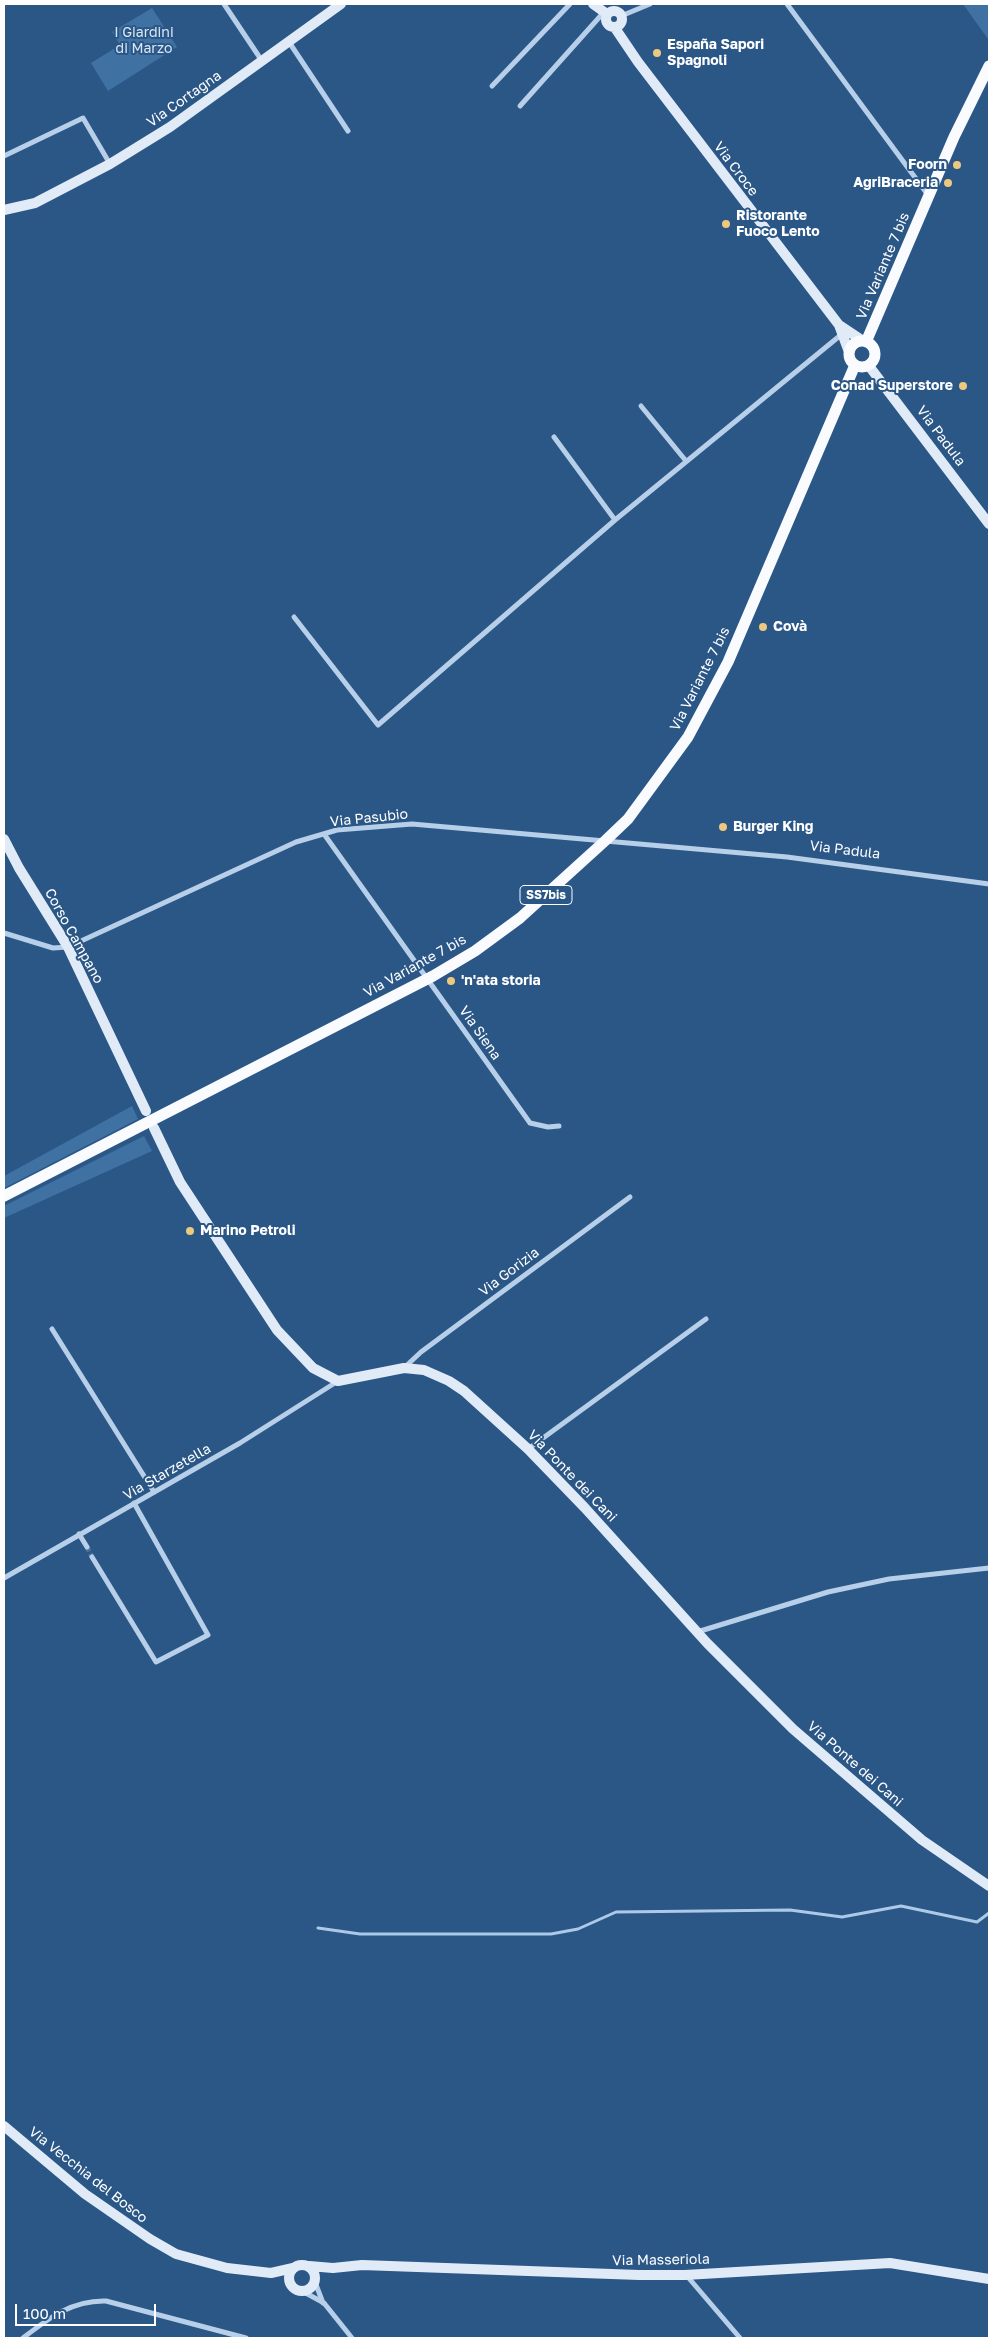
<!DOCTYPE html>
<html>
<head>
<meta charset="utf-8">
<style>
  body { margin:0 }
  #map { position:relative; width:993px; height:2342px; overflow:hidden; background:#2b5787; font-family:"Golos Text",sans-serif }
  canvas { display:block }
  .frame { position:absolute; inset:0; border:5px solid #fff; pointer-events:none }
  .scale { position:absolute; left:15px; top:2304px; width:141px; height:22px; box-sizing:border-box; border:2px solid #fff; border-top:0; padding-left:6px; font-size:15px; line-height:18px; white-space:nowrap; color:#fff; -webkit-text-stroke:4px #2b5787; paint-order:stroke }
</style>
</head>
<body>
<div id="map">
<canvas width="993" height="2342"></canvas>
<div class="frame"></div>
<div class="scale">100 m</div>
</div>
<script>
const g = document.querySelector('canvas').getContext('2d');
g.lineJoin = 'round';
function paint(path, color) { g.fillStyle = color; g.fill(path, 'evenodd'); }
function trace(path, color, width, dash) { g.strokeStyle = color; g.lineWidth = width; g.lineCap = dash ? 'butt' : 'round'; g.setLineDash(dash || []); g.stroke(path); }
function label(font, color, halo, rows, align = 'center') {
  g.font = font + ' "Golos Text",sans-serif'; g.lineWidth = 4; g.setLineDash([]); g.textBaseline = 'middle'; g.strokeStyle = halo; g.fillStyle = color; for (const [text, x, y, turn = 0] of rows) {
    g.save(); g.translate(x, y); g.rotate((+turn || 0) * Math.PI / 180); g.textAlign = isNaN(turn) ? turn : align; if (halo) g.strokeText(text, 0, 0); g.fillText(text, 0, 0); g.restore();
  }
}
paint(new Path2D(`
  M 963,4 L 989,4 L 988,39 Z
  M 152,8 L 177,47 L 108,91 L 91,63 L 120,45 L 112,32 Z
  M 132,1106 L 138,1119 L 4,1188 L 4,1176 Z
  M 144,1136 L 152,1151 L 4,1218 L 4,1206 Z`), '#4071a3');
trace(new Path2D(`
  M 318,1928 L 360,1934 L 551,1934 L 578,1929 L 616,1912 L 790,1910 L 842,1917 L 901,1906 L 977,1922 L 989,1913`), '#accae8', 3);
trace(new Path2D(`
  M 87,1547 L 92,1557`), '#4b7099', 5, [5, 2.5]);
trace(new Path2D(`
  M 224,4 L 262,61
  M 787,4 L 928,195
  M 621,16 L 650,4
  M 289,42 L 348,131
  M 492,86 L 570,4
  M 520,106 L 604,12
  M 4,156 L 83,118 L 110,164
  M 641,406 L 686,461
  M 554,437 L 615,520
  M 294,617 L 378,725 L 615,520 L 842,334
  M 324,834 L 530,1123 L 548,1127 L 559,1126
  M 4,933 L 53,948 L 68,947 L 296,842 L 337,830 L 412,824 L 787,857 L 989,884
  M 52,1329 L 154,1492
  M 405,1367 L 421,1352 L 630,1197
  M 528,1449 L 706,1319
  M 79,1534 L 87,1547
  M 92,1557 L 156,1662 L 208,1635 L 134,1503
  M 4,1578 L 240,1443 L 338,1381
  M 697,1632 L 828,1592 L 889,1579 L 989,1568
  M 687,2276 L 740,2338
  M 315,2282 L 323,2303
  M 302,2291 L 324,2303 L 352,2338
  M 23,2338 C 49,2318 72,2300 106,2301 L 246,2338`), '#b7cfe8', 5);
trace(new Path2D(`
  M 593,4 L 607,14
  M606 19a8 8 0 1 1 16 0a8 8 0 1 1-16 0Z
  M 615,28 L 638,62 L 839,325 L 849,352
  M 4,210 L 35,203 L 110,164 L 170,127 L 341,4
  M 839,325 L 863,341
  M 869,366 L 989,524
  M 4,839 L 19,868 L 68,947 L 146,1111
  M 154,1128 L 180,1182 L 277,1330 L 313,1368 L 338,1381 L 404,1368 L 424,1370 L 449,1381 L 464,1391 L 528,1449 L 585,1508 L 707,1643 L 793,1729 L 922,1840 L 989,1886
  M 4,2126 L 85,2194 L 150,2239 L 176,2254 L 227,2268 L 271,2273 L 293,2268
  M289 2278a13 13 0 1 1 26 0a13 13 0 1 1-26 0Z
  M 309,2266 L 333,2268 L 362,2265 L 639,2275 L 685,2275 L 890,2263 L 989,2279`), '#e1ebf7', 10);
trace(new Path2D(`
  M849 354a13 13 0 1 1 26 0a13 13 0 1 1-26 0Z
  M 866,342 L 954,137 L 989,66
  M 4,1196 L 433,976 L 475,951 L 520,918 L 606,840 L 628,819 L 688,737 L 728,662 L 855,365`), '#f9fbfe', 11);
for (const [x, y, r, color] of [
  [657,53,5,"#edc97f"],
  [957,165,5,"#edc97f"],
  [948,183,5,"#edc97f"],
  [726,224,5,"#edc97f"],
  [963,386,5,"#edc97f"],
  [763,627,5,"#edc97f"],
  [723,827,5,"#edc97f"],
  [451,981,5,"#edc97f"],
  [190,1231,5,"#edc97f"]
]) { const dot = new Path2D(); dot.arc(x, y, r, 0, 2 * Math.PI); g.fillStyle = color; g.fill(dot); trace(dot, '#2b5787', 2); }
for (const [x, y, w] of [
  [546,895,52]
]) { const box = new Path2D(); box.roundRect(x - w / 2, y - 9.5, w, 19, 4); g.fillStyle = '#2b5787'; g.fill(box); trace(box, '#fff', 1); }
label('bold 12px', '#fff', null, [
  ["SS7bis",546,895]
]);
label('14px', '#dae8f6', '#2b5787', [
  ["I Giardini",144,33],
  ["di Marzo",144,49]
]);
label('bold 14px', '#fff', '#2b5787', [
  ["España Sapori",667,45],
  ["Spagnoli",667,61],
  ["Foorn",947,165,"right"],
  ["AgriBraceria",938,183,"right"],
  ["Ristorante",736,216],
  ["Fuoco Lento",736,232],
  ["Conad Superstore",953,386,"right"],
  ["Covà",773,627],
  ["Burger King",733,827],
  ["'n'ata storia",461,981],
  ["Marino Petroli",200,1231]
], 'left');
label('14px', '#fff', '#2b5787', [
  ["Via Cortagna",184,99,-35],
  ["Via Croce",736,169,53],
  ["Via Variante 7 bis",883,266,-67],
  ["Via Padula",941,436,53],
  ["Via Variante 7 bis",700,679,-63],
  ["Via Pasubio",369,818,-6],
  ["Via Padula",845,850,7],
  ["Corso Campano",74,936,61],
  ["Via Variante 7 bis",415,966,-29],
  ["Via Siena",480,1033,55],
  ["Via Gorizia",509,1272,-37],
  ["Via Starzetella",167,1472,-30],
  ["Via Ponte dei Cani",572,1476,46],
  ["Via Ponte dei Cani",855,1764,41],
  ["Via Vecchia del Bosco",88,2175,38],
  ["Via Masseriola",661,2260,-1]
]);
</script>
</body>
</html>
